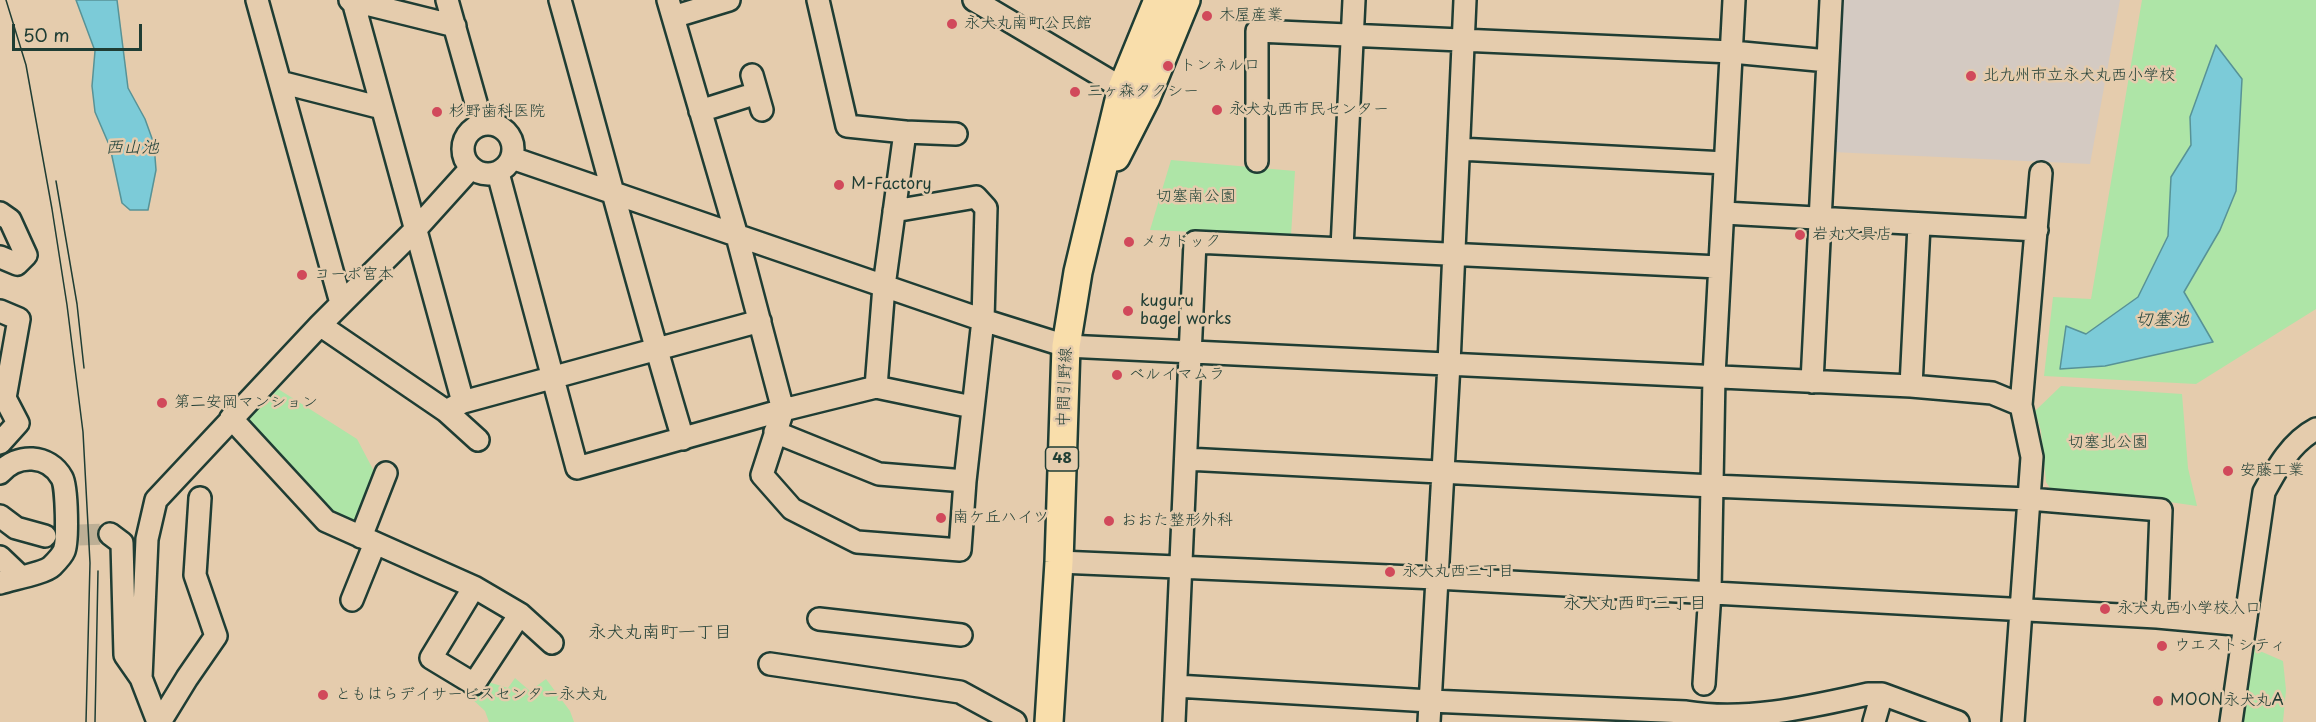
<!DOCTYPE html>
<html>
<head>
<meta charset="utf-8">
<style>
  body { margin:0 }
  #map { position:relative; width:2316px; height:722px; overflow:hidden; background:#e5ccad; font-family:"Playpen Sans",sans-serif }
  canvas { display:block }
  .scale { position:absolute; left:12px; top:24px; width:130px; height:27px; box-sizing:border-box; border:3px solid #1f3d34; border-top:0; padding-left:8px; font-size:18px; line-height:21px; white-space:nowrap; color:#1f3d34; -webkit-text-stroke:4px #e5ccad; paint-order:stroke }
</style>
</head>
<body>
<div id="map">
<canvas width="2316" height="722"></canvas>
<div class="scale">50 m</div>
</div>
<script>
const g = document.querySelector('canvas').getContext('2d');
g.lineJoin = 'round';
function paint(path, color) { g.fillStyle = color; g.fill(path, 'evenodd'); }
function trace(path, color, width, dash) { g.strokeStyle = color; g.lineWidth = width; g.lineCap = dash ? 'butt' : 'round'; g.setLineDash(dash || []); g.stroke(path); }
function label(font, color, halo, rows, align = 'center') {
  g.font = font + ' "Playpen Sans","Klee One",sans-serif'; g.lineWidth = 5; g.setLineDash([]); g.textBaseline = 'middle'; g.strokeStyle = halo; g.fillStyle = color; for (const [text, x, y, turn = 0] of rows) {
    g.save(); g.translate(x, y); g.rotate((+turn || 0) * Math.PI / 180); g.textAlign = isNaN(turn) ? turn : align; if (halo) g.strokeText(text, 0, 0); g.fillText(text, 0, 0); g.restore();
  }
}
paint(new Path2D(`
  M 1841,0 L 2120,0 L 2090,164 L 1832,152 Z`), '#d4cac2');
paint(new Path2D(`
  M 2142,0 L 2316,0 L 2316,309 L 2196,384 L 2044,376 L 2053,297 L 2091,299 ZM 2217,45 L 2236,191 L 2219,230 L 2184,292 L 2060,369 L 2067,326 L 2086,334 L 2138,297 L 2168,235 L 2171,177 L 2191,145 L 2190,117 Z
  M 1171,160 L 1295,171 L 1291,236 L 1150,230 Z
  M 2061,386 L 2182,394 L 2188,468 L 2197,506 L 2156,500 L 2054,494 L 2046,482 L 2041,431 L 2035,411 Z
  M 275,387 L 357,439 L 376,475 L 357,526 L 329,514 L 243,419 Z
  M 2253,648 L 2283,661 L 2286,690 L 2283,722 L 2240,722 L 2246,678 Z
  M 515,678 L 530,691 L 546,679 L 570,711 L 574,722 L 489,722 L 485,711 L 471,698 L 485,681 L 508,688 Z`), '#aee5a7');
const water = new Path2D(`
  M 76,0 L 117,0 L 128,88 L 145,119 L 154,144 L 156,170 L 148,210 L 130,210 L 122,203 L 110,147 L 95,112 L 92,86 L 95,51 Z
  M 2216,45 L 2242,79 L 2236,191 L 2220,230 L 2184,292 L 2213,342 L 2105,366 L 2060,369 L 2066,326 L 2086,334 L 2138,297 L 2168,236 L 2171,177 L 2191,145 L 2190,117 Z`);
paint(water, '#7ccbd8');
trace(water, '#579296', 1.5);
trace(new Path2D(`
  M 48,536 L 110,534`), '#bdaf95', 21, [21, 10]);
const minor = new Path2D(`
  M 257,0 L 341,303
  M 350,0 L 455,26
  M 447,0 L 482,124
  M 560,0 C 601,146 639,294 683,439
  M 668,0 L 737,236 L 783,410 L 762,475 L 792,509 L 857,542 L 960,550 L 965,481 L 983,320 L 986,208 L 976,197 L 894,211
  M 818,0 L 847,126 L 905,132 L 956,134
  M 974,0 L 1122,88
  M 353,1 L 463,402
  M 673,17 L 729,0
  M 752,75 L 762,110
  M 280,82 L 382,108
  M 700,111 L 757,93
  M463 149a25 25 0 1 1 50 0a25 25 0 1 1-50 0Z
  M 1459,149 L 1725,163
  M 512,158 L 983,320 L 1066,346 L 1911,386 L 1992,393 L 2021,405 L 2032,457 L 2013,722
  M 1257,161 L 1257,31 L 1732,52 L 1828,61
  M 498,173 L 577,468 L 783,410 L 876,387 L 972,407
  M 0,213 L 10,220 L 26,255 L 17,264 L 0,257
  M 1724,213 L 2037,230
  M 1342,248 L 1354,0
  M 0,311 L 19,319 L 5,398 L 18,423 L 0,443
  M 320,325 L 446,411 L 463,402 L 760,321
  M 1812,382 L 1831,0
  M 1911,386 L 1919,225
  M 876,387 L 884,286 L 905,132
  M 2021,405 L 2041,173
  M 446,411 L 478,440
  M 231,418 L 326,521 L 474,587 L 520,614 L 552,643
  M 775,432 L 879,474 L 965,481
  M 1186,459 L 1712,486 L 2029,499 L 2161,510 L 2157,617
  M 0,473 C 17,453 49,454 62,478 C 67,487 68,542 64,551 C 62,556 56,562 52,566 C 45,573 12,579 0,583
  M 0,516 L 16,528 L 45,536
  M 110,534 L 122,543 L 125,655 L 141,678 L 158,722
  M 361,537 L 386,473
  M 0,557 L 20,576
  M 1059,562 L 1436,578 L 2157,617 L 2245,625
  M 474,587 L 431,658 L 474,684 L 520,614
  M 352,600 L 375,543
  M 819,619 L 961,635
  M 770,664 L 960,692 L 1015,722
  M 141,678 L 147,539 L 156,500 L 320,325 L 415,230 L 471,168
  M 1704,684 L 1710,592 L 1714,376 L 1734,0
  M 1176,686 L 1430,701 L 1686,712 C 1746,722 1809,707 1868,694 L 1882,694 L 1958,722
  M 160,722 L 187,678 L 216,636 L 195,575 L 200,498
  M 1174,722 L 1195,242 L 1719,267
  M 1429,722 L 1449,364 L 1465,0
  M 1874,722 L 1882,694
  M 2231,722 L 2264,492 C 2277,468 2291,442 2316,429`);
const major = new Path2D(`
  M 1116,157 L 1146,98 L 1186,0
  M 1049,722 L 1059,562 L 1066,346 L 1078,272 L 1122,88 L 1158,0`);
trace(minor, '#1f3d34', 26);
trace(major, '#1f3d34', 32);
trace(minor, '#e5ccad', 21);
trace(major, '#f9deab', 27);
trace(new Path2D(`
  M 6,0 L 26,65 L 52,209 L 67,305 L 83,432 L 90,563 L 86,722
  M 56,181 L 77,304 L 84,368
  M 95,722 L 98,571`), '#1f3d34', 1.5);
for (const [x, y, r, color] of [
  [1207,16,6,"#d1495b"],
  [952,24,6,"#d1495b"],
  [1168,66,6,"#d1495b"],
  [1971,76,6,"#d1495b"],
  [1075,92,6,"#d1495b"],
  [1217,110,6,"#d1495b"],
  [437,112,6,"#d1495b"],
  [839,185,6,"#d1495b"],
  [1800,235,6,"#d1495b"],
  [1129,242,6,"#d1495b"],
  [302,275,6,"#d1495b"],
  [1128,311,6,"#d1495b"],
  [1117,375,6,"#d1495b"],
  [162,403,6,"#d1495b"],
  [2228,471,6,"#d1495b"],
  [941,518,6,"#d1495b"],
  [1109,521,6,"#d1495b"],
  [1390,572,6,"#d1495b"],
  [2105,609,6,"#d1495b"],
  [2162,646,6,"#d1495b"],
  [323,695,6,"#d1495b"],
  [2158,701,6,"#d1495b"]
]) { const dot = new Path2D(); dot.arc(x, y, r, 0, 2 * Math.PI); g.fillStyle = color; g.fill(dot); trace(dot, '#e5ccad', 2); }
for (const [x, y, w] of [
  [1062,459,33]
]) { const box = new Path2D(); box.roundRect(x - w / 2, y - 12, w, 24, 4.5); g.fillStyle = '#e5ccad'; g.fill(box); trace(box, '#1f3d34', 1.5); }
label('bold 15px', '#1f3d34', null, [
  ["48",1062,459]
]);
label('16px', '#1f3d34', '#e5ccad', [
  ["木屋産業",1219,16],
  ["永犬丸南町公民館",964,24],
  ["トンネル口",1180,66],
  ["北九州市立永犬丸西小学校",1983,76],
  ["三ヶ森タクシー",1087,92],
  ["永犬丸西市民センター",1229,110],
  ["杉野歯科医院",449,112],
  ["M-Factory",851,185],
  ["岩丸文具店",1812,235],
  ["メカドック",1141,242],
  ["コーポ宮本",314,275],
  ["kuguru",1140,302],
  ["bagel works",1140,320],
  ["ベルイマムラ",1129,375],
  ["第二安岡マンション",174,403],
  ["安藤工業",2240,471],
  ["南ケ丘ハイツ",953,518],
  ["おおた整形外科",1121,521],
  ["永犬丸西三丁目",1402,572],
  ["永犬丸西小学校入口",2117,609],
  ["ウエストシティ",2174,646],
  ["ともはらデイサービスセンター永犬丸",335,695],
  ["MOON永犬丸A",2170,701]
], 'left');
label('16px', '#26453a', '#e5ccad', [
  ["切塞南公園",1196,197],
  ["切塞北公園",2108,443]
]);
label('16px', '#1f3d34', '#e5ccad', [
  ["中間引野線",1065,387,-88]
]);
label('italic 18px', '#24443c', '#e5ccad', [
  ["西山池",132,148],
  ["切塞池",2162,320]
]);
label('18px', '#1f3d34', '#e5ccad', [
  ["永犬丸西町三丁目",1635,604],
  ["永犬丸南町一丁目",660,633]
]);
</script>
</body>
</html>
